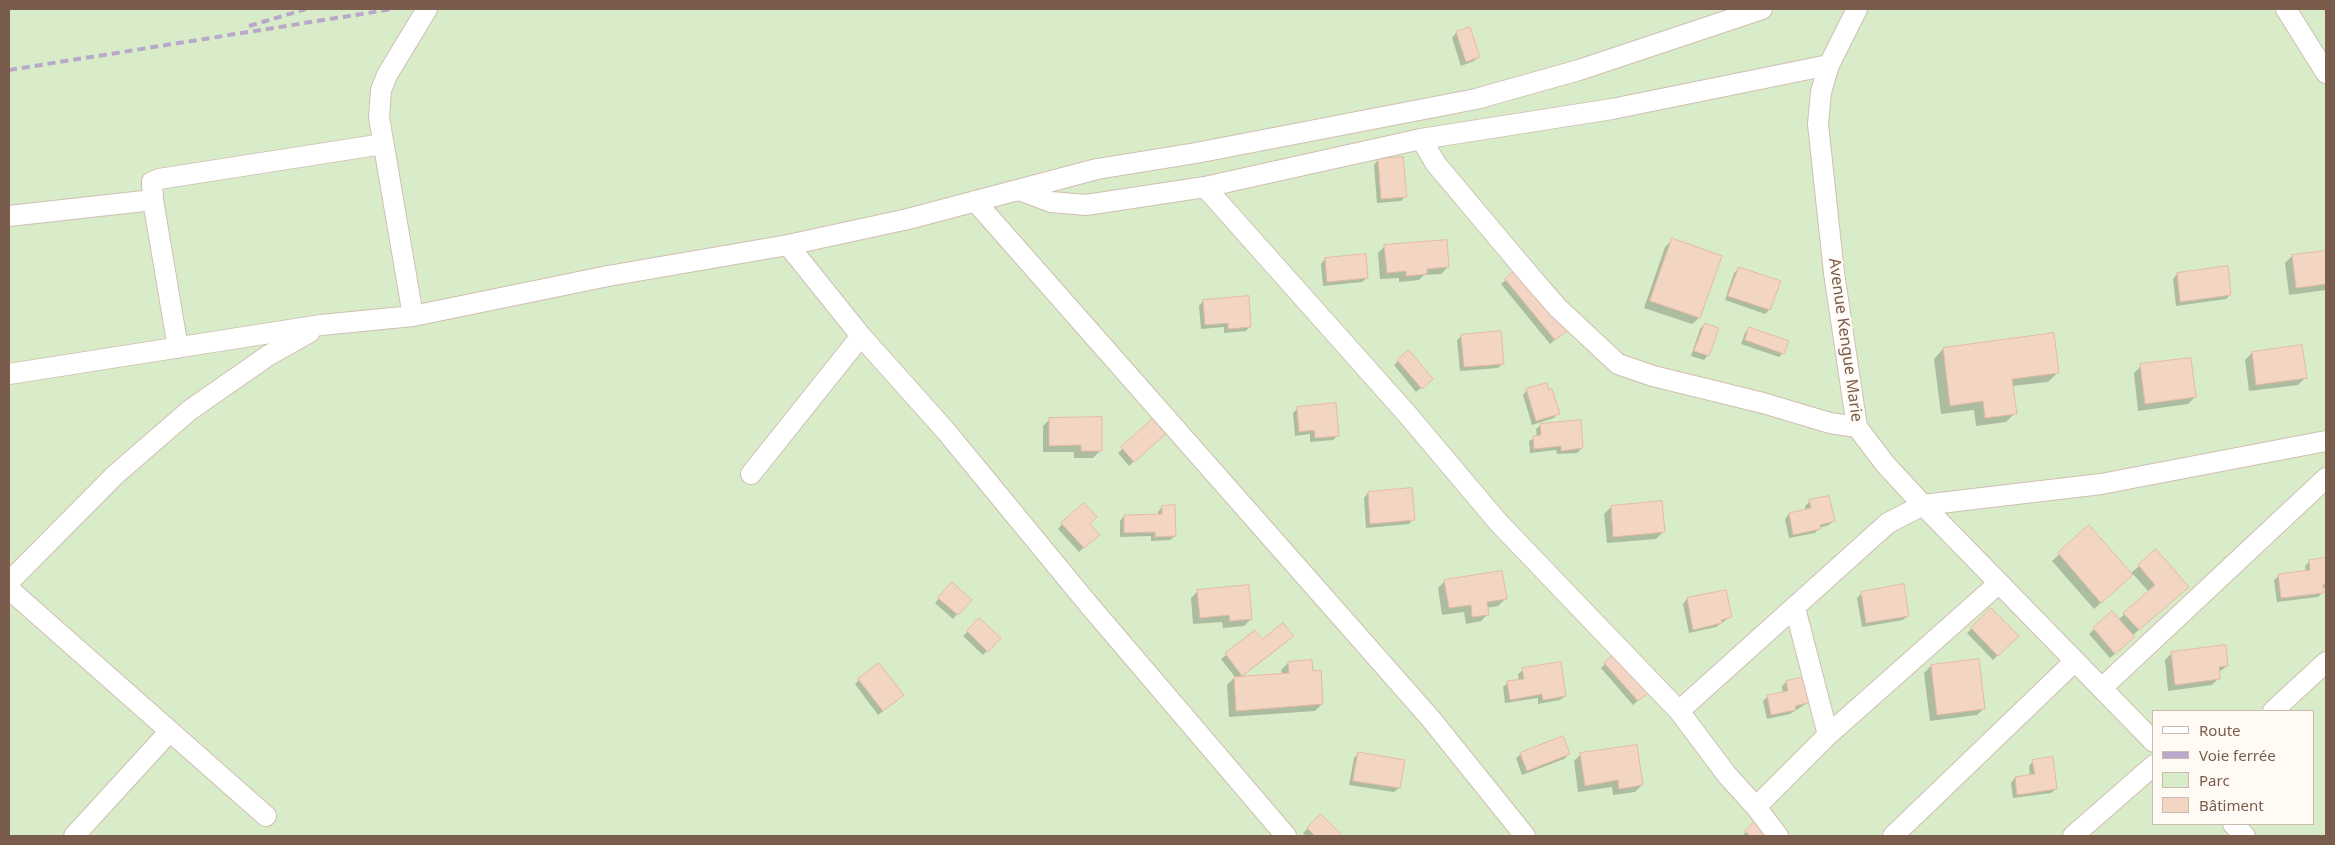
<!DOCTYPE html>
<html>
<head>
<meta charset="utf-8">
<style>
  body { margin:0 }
  #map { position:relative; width:2335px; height:845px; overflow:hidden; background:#fdf6ec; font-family:"Noto Sans",sans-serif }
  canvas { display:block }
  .frame { position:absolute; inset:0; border:10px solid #7a5c4d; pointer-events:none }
  .legend { position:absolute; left:2152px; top:710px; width:162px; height:115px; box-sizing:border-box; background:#fffaf3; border:1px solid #cabbb1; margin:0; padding:6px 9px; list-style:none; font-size:15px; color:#7a5c4d }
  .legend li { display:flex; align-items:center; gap:10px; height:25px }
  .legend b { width:25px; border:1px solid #cabbb1 }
</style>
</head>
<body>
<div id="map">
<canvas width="2335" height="845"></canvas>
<div class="frame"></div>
<ul class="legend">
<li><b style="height:6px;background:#fff"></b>Route</li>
<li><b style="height:6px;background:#b9a8c9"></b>Voie ferrée</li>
<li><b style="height:14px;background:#d8ecc9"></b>Parc</li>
<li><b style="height:14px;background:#f3d5c3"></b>Bâtiment</li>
</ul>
</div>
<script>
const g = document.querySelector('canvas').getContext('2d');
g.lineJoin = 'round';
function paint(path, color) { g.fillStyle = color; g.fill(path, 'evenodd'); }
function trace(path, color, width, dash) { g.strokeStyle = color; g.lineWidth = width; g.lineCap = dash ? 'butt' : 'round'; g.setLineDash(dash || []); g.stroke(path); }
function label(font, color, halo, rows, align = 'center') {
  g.font = font + ' "Noto Sans",sans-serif'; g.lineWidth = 5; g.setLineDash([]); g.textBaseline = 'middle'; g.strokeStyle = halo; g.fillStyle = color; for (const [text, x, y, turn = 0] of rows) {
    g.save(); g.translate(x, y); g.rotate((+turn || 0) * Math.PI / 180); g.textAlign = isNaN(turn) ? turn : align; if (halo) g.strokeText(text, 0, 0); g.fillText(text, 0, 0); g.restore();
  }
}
paint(new Path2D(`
  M 9,9 L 2326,9 L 2326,836 L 9,836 ZM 2154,711 L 2314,711 L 2314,824 L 2154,824 Z`), '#d8ecc9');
paint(new Path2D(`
  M 1469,29 L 1479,57 L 1474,61 L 1461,66 L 1452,38 L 1456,33 Z
  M 1378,160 L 1406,196 L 1401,201 L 1377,203 L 1374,165 Z
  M 1672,240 L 1699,318 L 1692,324 L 1644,308 L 1665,247 Z
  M 1385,246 L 1448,267 L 1441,274 L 1424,275 L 1419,280 L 1399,282 L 1399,278 L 1380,279 L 1378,253 Z
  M 2326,252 L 2326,290 L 2289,295 L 2285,263 L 2292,256 Z
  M 1325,259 L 1367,278 L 1362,282 L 1323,286 L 1321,264 Z
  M 1739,268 L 1769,310 L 1765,314 L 1725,300 L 1734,273 Z
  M 2177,274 L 2230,295 L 2226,299 L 2176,306 L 2173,279 Z
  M 1506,280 L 1562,334 L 1550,344 L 1501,284 Z
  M 1248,297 L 1250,326 L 1246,331 L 1224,333 L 1224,327 L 1201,329 L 1199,306 L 1203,301 Z
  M 1705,324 L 1708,355 L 1704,360 L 1691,356 L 1700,329 Z
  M 1749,329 L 1783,353 L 1779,357 L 1741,344 L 1745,333 Z
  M 1462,336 L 1503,363 L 1498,368 L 1460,371 L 1457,340 Z
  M 1943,349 L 2058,372 L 2048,382 L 2012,386 L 2015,413 L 2006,422 L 1976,426 L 1974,410 L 1941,414 L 1934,359 Z
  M 2252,353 L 2305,378 L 2298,385 L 2249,391 L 2245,360 Z
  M 1398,361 L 1427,383 L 1416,392 L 1394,365 Z
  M 2141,366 L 2195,397 L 2188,404 L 2138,411 L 2134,373 Z
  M 1527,390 L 1558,413 L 1554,418 L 1532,425 L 1523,395 Z
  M 1298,408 L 1338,435 L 1333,440 L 1310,442 L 1310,434 L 1295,436 L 1293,413 Z
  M 1156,418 L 1163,435 L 1129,466 L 1118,453 Z
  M 1050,419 L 1100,451 L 1093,458 L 1074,458 L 1074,452 L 1043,452 L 1043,426 Z
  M 1541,425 L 1582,448 L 1577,453 L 1557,454 L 1556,450 L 1530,453 L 1529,441 L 1537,437 L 1536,429 Z
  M 1368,493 L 1413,519 L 1409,524 L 1366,528 L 1364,498 Z
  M 1810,501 L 1833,521 L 1829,525 L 1819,528 L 1815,533 L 1789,538 L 1785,519 L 1789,514 L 1806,511 L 1805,506 Z
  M 1162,507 L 1175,536 L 1170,540 L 1151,541 L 1151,536 L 1120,537 L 1120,521 L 1124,516 L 1158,515 L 1158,512 Z
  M 1611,507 L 1663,532 L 1656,539 L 1607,543 L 1604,514 Z
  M 1062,524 L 1088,524 L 1098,535 L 1079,552 L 1058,529 Z
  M 2089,527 L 2130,574 L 2156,551 L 2180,593 L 2132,636 L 2129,642 L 2110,658 L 2089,634 L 2112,613 L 2118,620 L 2149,592 L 2133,574 L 2094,609 L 2052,561 Z
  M 2326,559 L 2326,588 L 2322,588 L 2323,592 L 2318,597 L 2277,602 L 2274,580 L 2279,576 L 2306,572 L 2305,566 L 2310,561 Z
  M 1445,581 L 1505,599 L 1498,606 L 1487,608 L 1488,614 L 1481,621 L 1466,624 L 1464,612 L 1442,615 L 1438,588 Z
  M 948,588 L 957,614 L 953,619 L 935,603 Z
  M 1198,591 L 1251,619 L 1244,626 L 1223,628 L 1222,622 L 1193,624 L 1191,598 Z
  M 1862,593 L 1908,615 L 1903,620 L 1862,627 L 1857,598 Z
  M 1687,599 L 1730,617 L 1716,627 L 1689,633 L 1683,604 Z
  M 1991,610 L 2017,636 L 1993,660 L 1967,633 Z
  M 979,620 L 999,638 L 983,655 L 963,636 Z
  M 1255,632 L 1262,641 L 1288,641 L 1240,678 L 1282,675 L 1281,670 L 1288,663 L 1311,672 L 1322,704 L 1315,711 L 1229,717 L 1227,685 L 1235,677 L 1221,659 Z
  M 2172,653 L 2227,666 L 2218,673 L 2219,678 L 2212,685 L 2168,691 L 2165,660 Z
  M 1978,660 L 1984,708 L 1977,715 L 1930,721 L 1924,673 L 1931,666 Z
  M 1605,664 L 1644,695 L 1633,705 L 1601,668 Z
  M 1523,670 L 1565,696 L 1560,700 L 1538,704 L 1538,698 L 1505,703 L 1503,687 L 1508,683 L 1519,681 L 1518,674 Z
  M 859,680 L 898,699 L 878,715 L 855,684 Z
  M 1786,682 L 1809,702 L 1790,714 L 1767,719 L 1763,701 L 1768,696 L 1783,693 L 1782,686 Z
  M 1358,754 L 1399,788 L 1394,792 L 1349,785 L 1354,758 Z
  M 1521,754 L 1569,754 L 1564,759 L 1522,775 L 1516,758 Z
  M 1581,754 L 1642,785 L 1635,792 L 1613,795 L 1612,787 L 1578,792 L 1574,761 Z
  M 2033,761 L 2056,789 L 2051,793 L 2013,798 L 2011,783 L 2015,778 L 2030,776 L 2029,766 Z
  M 1321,816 L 1341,836 L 1306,836 L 1303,833 Z
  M 1746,832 L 1771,836 L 1742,836 Z`), '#0003');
const building = new Path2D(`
  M 1470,27 L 1480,57 L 1466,62 L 1456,32 Z
  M 1403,157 L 1407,197 L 1381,199 L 1378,159 Z
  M 1672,238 L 1722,256 L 1700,318 L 1650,301 Z
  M 1447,240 L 1449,267 L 1427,269 L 1427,274 L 1406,276 L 1406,271 L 1387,273 L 1384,245 Z
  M 2326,251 L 2326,284 L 2296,288 L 2292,255 Z
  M 1366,254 L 1368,278 L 1327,282 L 1325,258 Z
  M 2228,266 L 2231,295 L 2180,302 L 2177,273 Z
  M 1739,267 L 1781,281 L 1770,310 L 1728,296 Z
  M 1517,269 L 1568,330 L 1555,340 L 1505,279 Z
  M 1249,296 L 1251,327 L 1228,329 L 1228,323 L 1205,325 L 1203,300 Z
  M 1705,323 L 1719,328 L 1709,356 L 1694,351 Z
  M 1749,327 L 1789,341 L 1784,354 L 1745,340 Z
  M 1501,331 L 1504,364 L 1464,367 L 1461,335 Z
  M 2054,333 L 2059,373 L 2012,379 L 2017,414 L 1985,418 L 1983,401 L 1950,406 L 1943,348 Z
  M 2302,345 L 2307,378 L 2256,385 L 2252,352 Z
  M 1409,350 L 1433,379 L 1422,389 L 1397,360 Z
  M 2191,358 L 2196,397 L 2145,404 L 2140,364 Z
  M 1547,383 L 1549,390 L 1552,389 L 1560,414 L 1536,421 L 1526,389 Z
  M 1336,403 L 1339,436 L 1315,438 L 1314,430 L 1299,432 L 1297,407 Z
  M 1156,416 L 1169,431 L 1134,462 L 1121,447 Z
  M 1102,417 L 1102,451 L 1081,451 L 1081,445 L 1049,446 L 1049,418 Z
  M 1581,420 L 1583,448 L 1561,451 L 1561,446 L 1534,449 L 1533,436 L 1541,435 L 1540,424 Z
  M 1412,488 L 1415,520 L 1370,524 L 1368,492 Z
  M 1829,496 L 1835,521 L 1820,525 L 1821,529 L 1793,535 L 1789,513 L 1811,508 L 1809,500 Z
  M 1662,501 L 1665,532 L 1613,537 L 1611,506 Z
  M 1084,503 L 1097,517 L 1090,524 L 1100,535 L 1084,548 L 1061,523 Z
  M 1175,505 L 1176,536 L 1155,537 L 1155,532 L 1124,533 L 1124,515 L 1162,514 L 1162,506 Z
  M 2089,525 L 2133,575 L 2101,603 L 2058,553 Z
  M 2156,549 L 2189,587 L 2139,630 L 2123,613 L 2155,585 L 2138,565 Z
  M 2326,558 L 2326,584 L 2323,585 L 2324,593 L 2281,598 L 2278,574 L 2310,570 L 2309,560 Z
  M 1502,571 L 1507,599 L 1487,602 L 1489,615 L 1472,617 L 1471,605 L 1449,608 L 1444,580 Z
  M 952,582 L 972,600 L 958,615 L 938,598 Z
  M 1904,584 L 1909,616 L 1866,623 L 1861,592 Z
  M 1249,585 L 1252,619 L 1230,621 L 1229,615 L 1200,618 L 1197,590 Z
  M 1726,590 L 1732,617 L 1721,620 L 1722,623 L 1693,630 L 1687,598 Z
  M 1991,608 L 2019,636 L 1998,656 L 1971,628 Z
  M 2112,611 L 2135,637 L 2115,654 L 2093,628 Z
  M 979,618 L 1001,638 L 988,652 L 967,631 Z
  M 1283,623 L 1294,636 L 1242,676 L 1225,653 L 1255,630 L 1262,639 Z
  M 2226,645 L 2228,666 L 2219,667 L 2220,679 L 2175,685 L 2171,652 Z
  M 1617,652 L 1651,691 L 1638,701 L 1604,663 Z
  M 1979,659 L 1985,709 L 1937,715 L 1931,665 Z
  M 1312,660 L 1313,671 L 1321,670 L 1323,704 L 1236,711 L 1234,677 L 1289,673 L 1288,662 Z
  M 1561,662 L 1566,696 L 1543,700 L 1542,694 L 1510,700 L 1507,681 L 1524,679 L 1522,668 Z
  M 879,663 L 904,695 L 883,711 L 858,679 Z
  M 1805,677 L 1811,702 L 1795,706 L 1796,710 L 1771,715 L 1767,695 L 1788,691 L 1786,681 Z
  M 1563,736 L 1570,754 L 1527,771 L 1520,753 Z
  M 1637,745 L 1643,785 L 1619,789 L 1618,780 L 1585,786 L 1580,753 Z
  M 1358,752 L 1405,760 L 1400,788 L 1353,781 Z
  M 2053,757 L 2057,789 L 2017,795 L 2015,777 L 2035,774 L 2032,760 Z
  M 1321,814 L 1343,836 L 1315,836 L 1307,828 Z
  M 1757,819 L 1773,836 L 1750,836 L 1745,831 Z`);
paint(building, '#f3d5c3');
trace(building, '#e6bba3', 1);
const minor = new Path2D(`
  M 1857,9 L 1829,65 L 1821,92 L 1818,124 L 1834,273 L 1857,427 L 1886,465 L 1923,505 L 2154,742
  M 2286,9 L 2326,73
  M 1421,139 L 1436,164 L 1531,277 L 1558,308 L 1618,364 L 1653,376 L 1763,403 L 1830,423 L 1857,427
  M 1205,187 L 1407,414 L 1498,522 L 1679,711 L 1727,775 L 1756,807 L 1778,836
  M 1019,190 L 1051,202 L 1086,205 L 1205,187 L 1421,139 L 1612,109 L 1829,65
  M 975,201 L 1431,719 L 1525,836
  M 9,216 L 153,200
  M 788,245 L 861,336 L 945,430 L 1089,605 L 1286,836
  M 413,316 L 379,117 L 381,90 L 387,75 L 427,9
  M 178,348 L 153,200 L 152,182 L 159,179 L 383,144
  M 9,374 L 321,325 L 413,316 L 608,276 L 788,245 L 908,219 L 1097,169 L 1196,153 L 1476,99 L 1579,70 L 1762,9
  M 751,474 L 861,336
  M 9,582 L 115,475 L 190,410 L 269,355 L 310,332
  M 9,589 L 266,816
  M 1795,608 L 1828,735
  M 2103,687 L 2326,478
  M 1679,711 L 1888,523 L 1923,505 L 2101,484 L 2326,441
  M 2273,711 L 2326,662
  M 1756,807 L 1828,735 L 1998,584
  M 2233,824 L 2245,836
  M 74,836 L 170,731
  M 1893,836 L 2074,662
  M 2073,836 L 2154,765`);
trace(minor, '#d1beb0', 22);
trace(minor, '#fff', 20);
trace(new Path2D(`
  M 249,26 L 306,9
  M 9,70 L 393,9`), '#b9a8c9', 4, [8, 5]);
label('16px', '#7a5c4d', '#fffaf3', [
  ["Avenue Kengue Marie",1845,340,82]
]);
</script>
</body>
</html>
